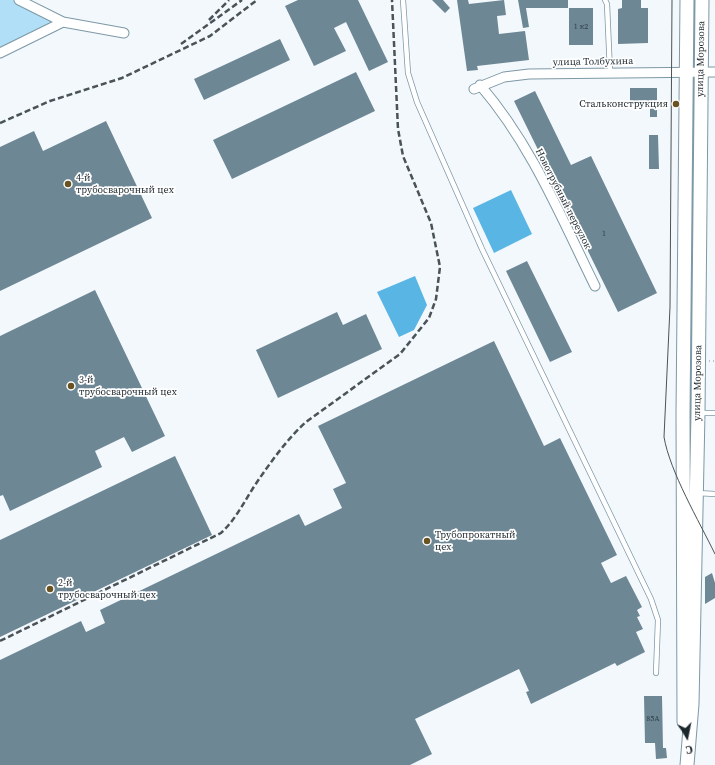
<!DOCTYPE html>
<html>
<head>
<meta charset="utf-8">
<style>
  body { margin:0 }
  #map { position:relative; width:715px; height:765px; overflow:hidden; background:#f3f8fc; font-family:"Source Serif 4",serif }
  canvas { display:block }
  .north { position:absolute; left:667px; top:717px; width:40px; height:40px; -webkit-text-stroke:3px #fff; paint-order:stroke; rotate:170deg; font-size:11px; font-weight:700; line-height:16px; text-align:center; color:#1c272c }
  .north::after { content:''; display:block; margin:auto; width:14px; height:18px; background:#1c272c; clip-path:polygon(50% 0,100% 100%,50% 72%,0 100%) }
</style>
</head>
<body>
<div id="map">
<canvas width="715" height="765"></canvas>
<div class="north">С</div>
</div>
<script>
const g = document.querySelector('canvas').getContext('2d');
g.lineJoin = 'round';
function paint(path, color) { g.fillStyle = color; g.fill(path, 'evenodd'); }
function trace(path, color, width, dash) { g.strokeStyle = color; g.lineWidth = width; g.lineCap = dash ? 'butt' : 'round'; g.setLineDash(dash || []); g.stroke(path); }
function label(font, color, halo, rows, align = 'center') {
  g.font = font + ' "Source Serif 4",serif'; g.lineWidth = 3.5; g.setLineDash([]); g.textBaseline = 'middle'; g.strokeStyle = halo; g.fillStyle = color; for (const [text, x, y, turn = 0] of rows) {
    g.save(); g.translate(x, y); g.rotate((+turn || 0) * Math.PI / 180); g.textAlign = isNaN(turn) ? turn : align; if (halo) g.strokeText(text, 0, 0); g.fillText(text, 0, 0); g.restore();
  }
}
paint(new Path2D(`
  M 0,0 L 19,0 L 63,22 L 0,53 Z
  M 688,88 L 695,88 L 695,329 L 688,329 Z`), '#b2dff8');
paint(new Path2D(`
  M 511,190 L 532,234 L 494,253 L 473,208 Z
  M 415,276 L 427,305 L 414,330 L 399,337 L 377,292 Z`), '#59b5e3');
paint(new Path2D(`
  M 298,0 L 358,0 L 388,62 L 369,71 L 346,22 L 334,28 L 346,51 L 314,66 L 285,6 Z
  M 432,0 L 443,0 L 450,8 L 445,13 Z
  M 457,0 L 468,0 L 469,4 L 504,0 L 506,15 L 497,16 L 499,34 L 525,31 L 529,60 L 477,66 L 478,70 L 467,71 Z
  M 518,0 L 568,0 L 568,8 L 526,8 L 529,27 L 523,28 Z
  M 622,0 L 641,0 L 641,8 L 648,8 L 648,43 L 618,44 L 618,9 L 622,8 Z
  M 569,8 L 593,8 L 593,45 L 569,45 Z
  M 280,39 L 290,60 L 204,100 L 194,79 Z
  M 356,72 L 375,111 L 232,179 L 213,140 Z
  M 630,88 L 657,88 L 657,117 L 650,117 L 650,103 L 630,103 Z
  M 535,91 L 571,165 L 591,156 L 657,293 L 618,312 L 514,101 Z
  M 106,121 L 152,218 L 0,291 L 0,147 L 34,131 L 43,151 Z
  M 649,135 L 658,135 L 659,169 L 649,169 Z
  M 527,261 L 572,352 L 550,362 L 506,271 Z
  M 95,290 L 165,436 L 132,452 L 124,437 L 95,451 L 102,467 L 10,511 L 3,495 L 0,496 L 0,336 Z
  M 337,312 L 343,325 L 366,314 L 382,349 L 278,398 L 256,350 Z
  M 494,341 L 544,446 L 560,438 L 617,555 L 601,563 L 611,583 L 626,576 L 642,607 L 637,610 L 640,616 L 637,617 L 643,629 L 636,632 L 645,652 L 617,666 L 615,663 L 531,704 L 526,692 L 529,691 L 519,669 L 415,719 L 432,754 L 410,765 L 0,765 L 0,660 L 81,621 L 86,632 L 105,623 L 100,610 L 299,514 L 305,526 L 342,508 L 333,489 L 346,483 L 318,426 Z
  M 175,456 L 212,535 L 0,637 L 0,540 Z
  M 712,573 L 715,583 L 715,598 L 705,604 L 705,577 Z
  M 644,696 L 662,696 L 663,748 L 666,748 L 667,758 L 656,759 L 655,743 L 645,743 Z`), '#6d8795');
const lane = new Path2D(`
  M 403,0 L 408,73 L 417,102 L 482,249 L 651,599 L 658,620 L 656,673
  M 605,0 L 607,4 L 610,72
  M 699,413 L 715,413
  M 697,493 L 715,494`);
const street = new Path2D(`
  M 19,0 L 63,22 L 124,33
  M 0,53 L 63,22
  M 480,85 C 531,144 561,217 595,286
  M 474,89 L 504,77 L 529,74 L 715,72`);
const secondary = new Path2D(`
  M 684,722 L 683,413 L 687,0
  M 687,765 L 692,704 L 698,413 L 702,0`);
trace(lane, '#7d98a6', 6);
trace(street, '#7d98a6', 11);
trace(secondary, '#7d98a6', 15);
trace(new Path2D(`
  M 709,361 L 715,361`), '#a7aeb2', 1.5, [1, 3]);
trace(lane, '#fff', 4.5);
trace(street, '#fff', 9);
trace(secondary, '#fff', 13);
trace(new Path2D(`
  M 672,0 L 670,307 L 664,437 C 670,472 699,521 715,554`), '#495358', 1);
trace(new Path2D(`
  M 209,20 L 229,0
  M 181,44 L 242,0
  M 0,123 L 50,101 L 122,78 L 210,36 L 257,0
  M 0,641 L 221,533 C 236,519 244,502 255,485 C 270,463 287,439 306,422 L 400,354 L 429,318 L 436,299 L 440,267 L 431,223 L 403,156 L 398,129 L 392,0`), '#495358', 2.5, [6, 3]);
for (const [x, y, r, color] of [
  [676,104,4,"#6a5323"],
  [68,184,4,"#6a5323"],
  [71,386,4,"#6a5323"],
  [427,541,4,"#6a5323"],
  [50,589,4,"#6a5323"]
]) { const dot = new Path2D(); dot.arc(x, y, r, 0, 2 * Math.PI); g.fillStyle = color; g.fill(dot); trace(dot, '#fff', 1.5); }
label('8px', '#303f46', null, [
  ["1 к2",581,27],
  ["1",604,234],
  ["85А",653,719]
]);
label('10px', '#1c272c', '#fff', [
  ["улица Морозова",701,59,-89],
  ["улица Толбухина",593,62,-1],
  ["Новотрубный переулок",563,199,63],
  ["улица Морозова",698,383,-89]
]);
label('10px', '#1c272c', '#fff', [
  ["Стальконструкция",668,104,"right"],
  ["4-й",76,178],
  ["трубосварочный цех",76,190],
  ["3-й",79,380],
  ["трубосварочный цех",79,392],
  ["Трубопрокатный",435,535],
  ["цех",435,547],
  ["2-й",58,583],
  ["трубосварочный цех",58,595]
], 'left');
</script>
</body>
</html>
